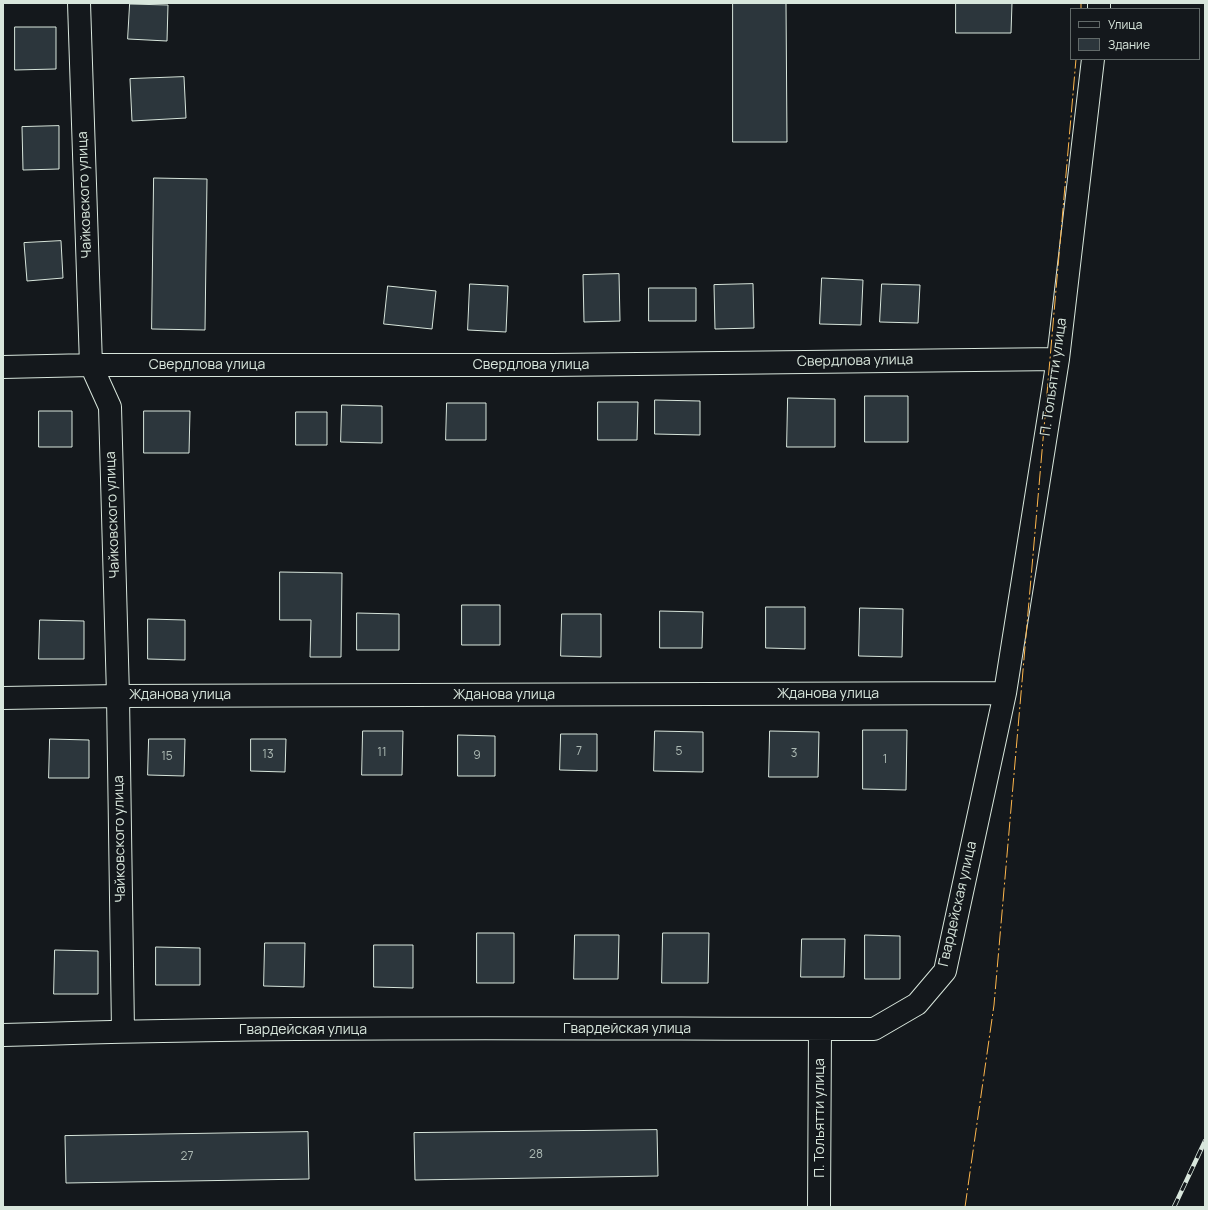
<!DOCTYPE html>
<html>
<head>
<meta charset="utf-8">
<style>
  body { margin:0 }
  #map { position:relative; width:1208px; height:1210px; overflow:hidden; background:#14181c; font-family:Manrope,sans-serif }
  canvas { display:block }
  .frame { position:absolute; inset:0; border:4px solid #d8e6dc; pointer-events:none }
  .legend { position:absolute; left:1070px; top:8px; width:130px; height:52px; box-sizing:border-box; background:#14181c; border:1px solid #626a69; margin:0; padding:5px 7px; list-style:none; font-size:12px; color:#d8e6dc }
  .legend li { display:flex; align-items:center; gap:8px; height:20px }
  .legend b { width:20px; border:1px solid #626a69 }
</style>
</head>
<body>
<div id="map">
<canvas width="1208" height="1210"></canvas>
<div class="frame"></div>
<ul class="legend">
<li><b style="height:5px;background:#14181c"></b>Улица</li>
<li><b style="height:11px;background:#2c363c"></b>Здание</li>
</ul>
</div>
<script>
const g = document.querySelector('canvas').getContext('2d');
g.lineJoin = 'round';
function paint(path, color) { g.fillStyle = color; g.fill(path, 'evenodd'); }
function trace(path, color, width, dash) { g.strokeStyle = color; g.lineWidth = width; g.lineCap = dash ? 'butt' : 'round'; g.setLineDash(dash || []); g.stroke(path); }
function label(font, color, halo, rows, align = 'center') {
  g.font = font + ' Manrope,sans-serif'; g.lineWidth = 3; g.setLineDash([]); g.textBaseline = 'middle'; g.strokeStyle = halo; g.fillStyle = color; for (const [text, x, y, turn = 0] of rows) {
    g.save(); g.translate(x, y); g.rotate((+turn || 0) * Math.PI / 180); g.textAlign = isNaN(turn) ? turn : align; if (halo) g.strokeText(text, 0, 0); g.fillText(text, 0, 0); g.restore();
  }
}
const building = new Path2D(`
  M 733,3 L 786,3 L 787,142 L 733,142 Z
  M 956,3 L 1012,3 L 1011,33 L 956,33 Z
  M 130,4 L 168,5 L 167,41 L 128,39 Z
  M 15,27 L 56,27 L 56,69 L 15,70 Z
  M 184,77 L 186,118 L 132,121 L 130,79 Z
  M 59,126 L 59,169 L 23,170 L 22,127 Z
  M 154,178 L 207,179 L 205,330 L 152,329 Z
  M 61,241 L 63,278 L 27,281 L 24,243 Z
  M 619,274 L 620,321 L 584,322 L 583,275 Z
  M 822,278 L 863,280 L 861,325 L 820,324 Z
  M 470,284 L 508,286 L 506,332 L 468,330 Z
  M 753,284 L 754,328 L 715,329 L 714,285 Z
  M 882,284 L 920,285 L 918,323 L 880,322 Z
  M 388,286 L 436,291 L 432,329 L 384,324 Z
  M 649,288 L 696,288 L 696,321 L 649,321 Z
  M 865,396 L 908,396 L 908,442 L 865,442 Z
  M 788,398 L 835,399 L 835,447 L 787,447 Z
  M 655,400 L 700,401 L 700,435 L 655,434 Z
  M 598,402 L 638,402 L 637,440 L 598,440 Z
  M 447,403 L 486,403 L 486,440 L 446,440 Z
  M 342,405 L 382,406 L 382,443 L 341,442 Z
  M 39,411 L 72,411 L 72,447 L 39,447 Z
  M 144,411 L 190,411 L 189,453 L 144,453 Z
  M 296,412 L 327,412 L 327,445 L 296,445 Z
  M 280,572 L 342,573 L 341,657 L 310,657 L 311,620 L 280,620 Z
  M 462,605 L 500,605 L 500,645 L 462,645 Z
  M 766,607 L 805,607 L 805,649 L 766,648 Z
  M 860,608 L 903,609 L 902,657 L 859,656 Z
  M 660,611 L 703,612 L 702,648 L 660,648 Z
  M 357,613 L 399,614 L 399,650 L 357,650 Z
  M 562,614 L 601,614 L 601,657 L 561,656 Z
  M 148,619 L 185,620 L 185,660 L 148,659 Z
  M 40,620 L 84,621 L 84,659 L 39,659 Z
  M 863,730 L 907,730 L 906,790 L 863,789 Z
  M 363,731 L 403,731 L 402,775 L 362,775 Z
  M 655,731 L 703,732 L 703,772 L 654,771 Z
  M 770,731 L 819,732 L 818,777 L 769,777 Z
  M 561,734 L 597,734 L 597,771 L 560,770 Z
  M 458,735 L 495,736 L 495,776 L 458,776 Z
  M 50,739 L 89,740 L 89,778 L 49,778 Z
  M 149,739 L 185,739 L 184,776 L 148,775 Z
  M 251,739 L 286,739 L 285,772 L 251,771 Z
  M 477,933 L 514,933 L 514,983 L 477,983 Z
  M 663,933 L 709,933 L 708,983 L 662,983 Z
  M 575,935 L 619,935 L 618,979 L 574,979 Z
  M 865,935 L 900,936 L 900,979 L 865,979 Z
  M 802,939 L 845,939 L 844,977 L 801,977 Z
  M 265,943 L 305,943 L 304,987 L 264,986 Z
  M 374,945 L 413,945 L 413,988 L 374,987 Z
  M 156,947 L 200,948 L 200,985 L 156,985 Z
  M 55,950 L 98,951 L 98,994 L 54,994 Z
  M 657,1130 L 658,1176 L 415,1180 L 414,1133 Z
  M 308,1132 L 309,1179 L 66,1183 L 65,1136 Z`);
paint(building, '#2c363c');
trace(building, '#d8e6dc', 1);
const minor = new Path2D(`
  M 79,3 L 91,365 L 110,407 L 118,696 L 123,1031
  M 1099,9 L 1099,3
  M 3,367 L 91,365 L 553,365 L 1058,359
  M 3,698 L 118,696 L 1005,693
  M 3,1035 C 293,1025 584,1029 874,1029 L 917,1004 L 945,971 L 1005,693 L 1058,359 L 1093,59
  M 819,1207 L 820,1029`);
trace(minor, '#d8e6dc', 24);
trace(minor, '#14181c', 22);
const rail = new Path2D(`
  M 1174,1207 L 1205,1141`);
trace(rail, '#d8e6dc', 4.5);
trace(rail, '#14181c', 3, [9]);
trace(new Path2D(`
  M 1081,9 L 1081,3
  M 965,1207 L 994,1005 L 1076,59`), '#ffb74d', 1, [14, 3, 2, 3]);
label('12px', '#adbab4', null, [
  ["7",579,752],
  ["5",679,752],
  ["11",382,753],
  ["3",794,754],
  ["13",268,755],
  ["9",477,756],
  ["15",167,757],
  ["1",885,760],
  ["28",536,1155],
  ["27",187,1157]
]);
label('14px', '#d8e6dc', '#14181c', [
  ["Чайковского улица",85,195,-92],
  ["Свердлова улица",855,361,-1],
  ["Свердлова улица",207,365],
  ["Свердлова улица",531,365],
  ["П. Тольятти улица",1054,377,-82],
  ["Чайковского улица",113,515,-92],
  ["Жданова улица",828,694],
  ["Жданова улица",180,695],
  ["Жданова улица",504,695],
  ["Чайковского улица",120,839,-91],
  ["Гвардейская улица",958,904,-77],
  ["Гвардейская улица",627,1029],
  ["Гвардейская улица",303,1030],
  ["П. Тольятти улица",820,1118,-90]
]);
</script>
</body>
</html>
